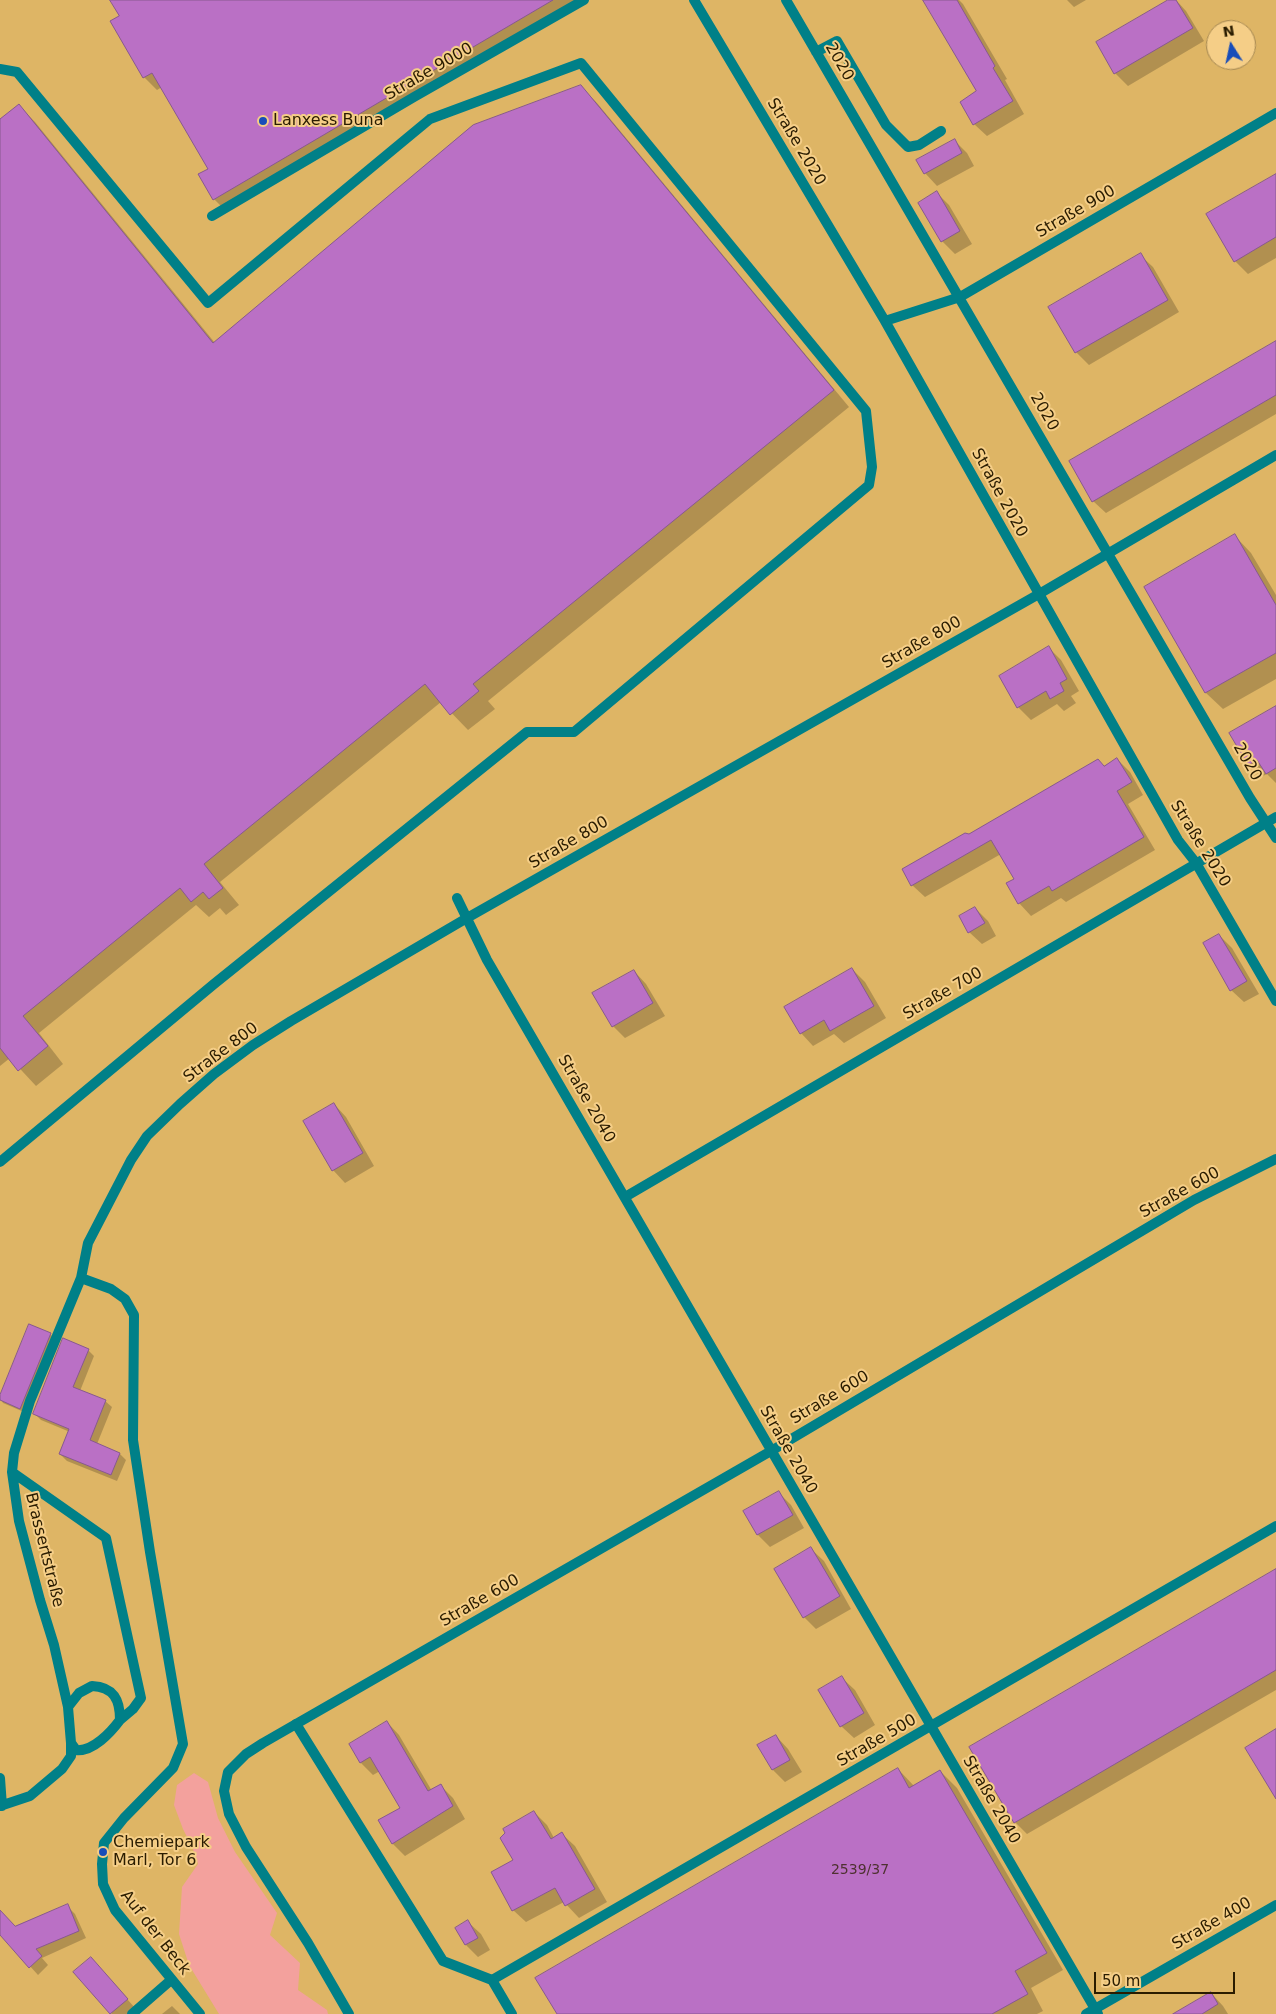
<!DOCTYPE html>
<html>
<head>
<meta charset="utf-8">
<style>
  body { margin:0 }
  #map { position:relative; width:1276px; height:2014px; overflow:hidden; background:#e7c17b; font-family:"DejaVu Sans",sans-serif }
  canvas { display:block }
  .north { position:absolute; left:1206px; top:20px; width:50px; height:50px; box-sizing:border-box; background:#f5ce87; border:1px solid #a48751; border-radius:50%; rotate:350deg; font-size:14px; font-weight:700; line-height:20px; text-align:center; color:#2a1c00 }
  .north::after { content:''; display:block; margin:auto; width:18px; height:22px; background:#184db9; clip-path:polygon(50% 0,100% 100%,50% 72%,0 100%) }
  .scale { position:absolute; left:1094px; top:1972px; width:141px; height:22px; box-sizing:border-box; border:2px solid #2a1c00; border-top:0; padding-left:6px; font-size:15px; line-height:18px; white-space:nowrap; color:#2a1c00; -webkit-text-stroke:4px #f5ce87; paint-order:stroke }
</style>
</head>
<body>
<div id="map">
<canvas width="1276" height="2014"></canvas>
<div class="north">N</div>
<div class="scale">50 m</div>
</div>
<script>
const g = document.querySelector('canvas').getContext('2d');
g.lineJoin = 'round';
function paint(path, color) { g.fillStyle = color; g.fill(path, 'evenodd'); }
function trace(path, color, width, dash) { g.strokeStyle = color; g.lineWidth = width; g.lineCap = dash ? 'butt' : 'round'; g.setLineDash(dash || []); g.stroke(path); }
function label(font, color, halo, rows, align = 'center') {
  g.font = font + ' "DejaVu Sans",sans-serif'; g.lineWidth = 4; g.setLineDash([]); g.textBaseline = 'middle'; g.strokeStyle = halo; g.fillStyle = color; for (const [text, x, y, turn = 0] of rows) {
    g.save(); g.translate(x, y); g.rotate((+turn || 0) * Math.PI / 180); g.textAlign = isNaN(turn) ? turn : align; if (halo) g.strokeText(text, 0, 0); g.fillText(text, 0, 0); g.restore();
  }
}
paint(new Path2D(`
  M 0,0 L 1276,0 L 1276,2014 L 0,2014 ZM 1216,30 L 1246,30 L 1246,60 L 1216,60 Z`), '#deb565');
paint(new Path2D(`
  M 194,1773 L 208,1782 L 218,1818 L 235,1852 L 277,1913 L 270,1935 L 300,1963 L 298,1990 L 327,2010 L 328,2014 L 219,2014 L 189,1965 L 179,1934 L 182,1887 L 198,1864 L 193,1849 L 183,1829 L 174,1805 L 177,1785 Z`), '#f3a19d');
paint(new Path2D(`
  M 111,0 L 586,0 L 226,211 L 214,199 L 209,169 L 162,87 L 157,90 L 144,77 L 112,22 L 121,17 Z
  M 936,0 L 959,0 L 963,4 L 1007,79 L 1005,80 L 1024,114 L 987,136 L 974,124 L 978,91 Z
  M 1067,0 L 1086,0 L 1074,7 Z
  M 1171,0 L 1176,0 L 1186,11 L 1204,41 L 1128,86 L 1115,73 L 1097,42 Z
  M 581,87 L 597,103 L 849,407 L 488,701 L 495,709 L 468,730 L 441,702 L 220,882 L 239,905 L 226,915 L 220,908 L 209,917 L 196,905 L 39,1033 L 63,1064 L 36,1086 L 10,1058 L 0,1066 L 0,121 L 19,106 L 35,122 L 215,343 Z
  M 955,141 L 967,153 L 974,166 L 937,186 L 925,173 Z
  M 1276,175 L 1276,258 L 1248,274 L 1235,261 Z
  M 937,193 L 949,205 L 972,244 L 955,254 L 942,241 Z
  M 1140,255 L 1153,267 L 1179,312 L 1089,365 L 1076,352 L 1050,307 Z
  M 1276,342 L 1276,414 L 1106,513 L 1093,501 Z
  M 1235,536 L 1251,553 L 1276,595 L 1276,679 L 1223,709 L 1206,693 L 1145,587 Z
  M 1049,648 L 1061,660 L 1079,691 L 1071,696 L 1076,703 L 1064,711 L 1057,704 L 1031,720 L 1018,707 Z
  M 1276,708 L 1276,783 L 1267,774 L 1261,777 L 1249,764 Z
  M 1117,759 L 1130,772 L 1143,795 L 1128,804 L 1155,850 L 1066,902 L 1061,898 L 1031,916 L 1019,903 L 1015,879 L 1001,854 L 925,897 L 912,885 L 969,835 Z
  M 975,908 L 988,921 L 996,936 L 982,944 L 969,932 Z
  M 1219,935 L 1232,948 L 1259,994 L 1244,1002 L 1231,990 Z
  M 852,969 L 865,982 L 886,1018 L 844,1043 L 834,1034 L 813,1046 L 801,1033 Z
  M 634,971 L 646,984 L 665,1016 L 625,1038 L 613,1026 Z
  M 334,1104 L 346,1117 L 374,1166 L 345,1183 L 333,1170 Z
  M 50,1334 L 54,1338 L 24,1412 L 3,1403 L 0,1398 Z
  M 88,1350 L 94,1356 L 80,1391 L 105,1401 L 112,1407 L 97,1444 L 120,1454 L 126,1460 L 117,1481 L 67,1461 L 60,1454 L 70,1432 L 41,1420 L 35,1414 Z
  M 778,1492 L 791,1505 L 804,1528 L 770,1547 L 758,1535 L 745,1512 Z
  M 811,1549 L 824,1561 L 851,1609 L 816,1629 L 804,1617 Z
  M 1276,1570 L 1276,1690 L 1027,1834 L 1015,1822 Z
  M 842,1678 L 855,1690 L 875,1725 L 854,1738 L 841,1726 Z
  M 387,1722 L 399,1735 L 432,1791 L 441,1786 L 453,1798 L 465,1819 L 405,1856 L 393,1844 L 380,1821 L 402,1808 L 380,1771 L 373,1775 L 361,1763 L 351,1744 Z
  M 776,1736 L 788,1749 L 802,1772 L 785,1782 L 773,1770 Z
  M 898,1769 L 914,1786 L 940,1771 L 957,1788 L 1063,1970 L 1031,1988 L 1043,2011 L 1037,2014 L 558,2014 Z
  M 534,1812 L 547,1825 L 554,1838 L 562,1834 L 575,1846 L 607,1902 L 579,1918 L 564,1902 L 526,1922 L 513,1910 L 515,1860 Z
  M 67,1906 L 75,1914 L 86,1938 L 42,1958 L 48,1965 L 38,1975 L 0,1933 L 0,1922 L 15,1928 Z
  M 468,1922 L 481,1934 L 490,1950 L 478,1957 L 466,1945 L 457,1929 Z
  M 99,1967 L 135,2008 L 127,2014 L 112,2014 L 75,1972 Z
  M 1211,1993 L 1223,2006 L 1228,2014 L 1175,2014 Z
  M 172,2006 L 180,2014 L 162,2014 Z`), '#0003');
const building = new Path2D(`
  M 110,0 L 553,0 L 213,200 L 198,174 L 208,169 L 152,73 L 143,78 L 110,21 L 119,16 Z
  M 923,0 L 957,0 L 995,66 L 993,68 L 1013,101 L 973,125 L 960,102 L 976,91 Z
  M 1168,0 L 1176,0 L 1193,28 L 1114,74 L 1096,42 Z
  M 581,85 L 834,390 L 473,684 L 479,691 L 450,715 L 425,684 L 204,864 L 223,888 L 209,899 L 203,892 L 191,902 L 180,888 L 23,1016 L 48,1046 L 18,1071 L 0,1048 L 0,119 L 19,104 L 213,343 L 473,125 Z
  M 955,139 L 962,153 L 924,174 L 916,160 Z
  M 1276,174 L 1276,237 L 1234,262 L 1206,214 Z
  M 937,191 L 960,231 L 941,242 L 918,203 Z
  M 1141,253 L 1168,300 L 1075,353 L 1048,307 Z
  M 1276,341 L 1276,395 L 1092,502 L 1069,461 Z
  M 1235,534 L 1276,605 L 1276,653 L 1205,693 L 1144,587 Z
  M 1049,646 L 1067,679 L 1060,683 L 1064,691 L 1050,699 L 1046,691 L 1017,708 L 999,676 Z
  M 1276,706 L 1276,768 L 1266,774 L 1257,760 L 1248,765 L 1229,733 Z
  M 1117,758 L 1132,782 L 1117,791 L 1144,837 L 1052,891 L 1049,886 L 1018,904 L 1006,883 L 1014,879 L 991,840 L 911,886 L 902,869 L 965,833 L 969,834 L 1098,759 L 1104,766 Z
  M 975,907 L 985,923 L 968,933 L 959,916 Z
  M 1219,934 L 1247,981 L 1230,991 L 1203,943 Z
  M 852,968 L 874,1006 L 830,1031 L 824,1020 L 800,1034 L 784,1007 Z
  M 634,970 L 653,1003 L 612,1027 L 592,993 Z
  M 334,1103 L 363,1153 L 332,1171 L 303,1121 Z
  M 29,1324 L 51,1333 L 20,1409 L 0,1400 L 0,1395 Z
  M 63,1338 L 89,1349 L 73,1387 L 106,1400 L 90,1440 L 120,1453 L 111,1475 L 59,1454 L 69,1429 L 33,1414 Z
  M 779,1491 L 793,1515 L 757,1535 L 743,1511 Z
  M 811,1547 L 840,1596 L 803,1618 L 774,1569 Z
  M 1276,1569 L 1276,1670 L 1014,1823 L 969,1747 Z
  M 842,1676 L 864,1713 L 840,1727 L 818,1690 Z
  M 387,1721 L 428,1791 L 441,1784 L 453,1806 L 392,1844 L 378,1820 L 400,1808 L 370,1757 L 360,1763 L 349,1744 Z
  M 1276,1729 L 1276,1799 L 1245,1748 Z
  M 776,1735 L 790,1760 L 772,1770 L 757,1745 Z
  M 898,1768 L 909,1788 L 940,1770 L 1047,1953 L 1015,1971 L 1028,1994 L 992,2014 L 557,2014 L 535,1978 Z
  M 534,1811 L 551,1839 L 562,1832 L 595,1889 L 565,1906 L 555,1888 L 512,1911 L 491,1872 L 513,1860 L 500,1838 L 505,1833 L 503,1829 Z
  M 68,1904 L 79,1931 L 36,1949 L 42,1956 L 29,1968 L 0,1935 L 0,1910 L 15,1926 Z
  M 468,1920 L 478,1938 L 465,1945 L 455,1928 Z
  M 91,1957 L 128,1999 L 110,2014 L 73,1972 Z
  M 1211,1992 L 1218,2004 L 1202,2014 L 1173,2014 Z`);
paint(building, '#ba70c5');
trace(building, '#88598f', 1);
trace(new Path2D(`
  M 694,0 L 885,321 L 1178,840 L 1196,863 L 1276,1001
  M 786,0 L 1250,798 L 1276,838
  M 816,52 L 837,41 L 886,125 L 908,147 L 919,145 L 941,131
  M 0,69 L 17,72 L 208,303 L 430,119 L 581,63 L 866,411 L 872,467 L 869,485 L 574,732 L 527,732 L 214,984 L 0,1162
  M 212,216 L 414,97 L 584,0
  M 885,321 L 960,297 L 1276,113
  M 457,898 L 487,960 L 1098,2014
  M 625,1197 L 1276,817
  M 81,1278 L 111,1289 L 125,1299 L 134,1315 L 133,1440 L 150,1552 L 183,1744 L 173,1768 L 124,1818 L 104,1843 L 102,1864 L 103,1884 L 115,1910 L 200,2014
  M 12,1472 L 106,1538 L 141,1698 L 133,1709 L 120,1720
  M 92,1686 C 114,1687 120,1700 120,1720 C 111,1732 93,1752 76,1750 L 71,1743 L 68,1707 L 79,1693 Z
  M 68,1707 L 54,1645 L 40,1600 L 19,1521 L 12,1472 L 14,1453 L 30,1401 L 81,1278 L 88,1243 L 131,1160 L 147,1136 L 180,1104 L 214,1074 L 253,1045 L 291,1021 L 467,918 L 1039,594 L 1276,455
  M 0,1778 L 2,1806
  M 0,1806 L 30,1796 L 62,1769 L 71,1756 L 71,1743
  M 492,1980 L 1276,1526
  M 349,2014 L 308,1943 L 246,1847 L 229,1814 L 224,1791 L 228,1772 L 246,1754 L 263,1743 L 771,1451 L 1194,1200 L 1276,1159
  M 1086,2014 L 1276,1905`), '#008088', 10);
trace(new Path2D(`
  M 296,1724 L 443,1961 L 492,1980 L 512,2014
  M 132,2014 L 171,1980`), '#008088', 10);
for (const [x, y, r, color] of [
  [263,121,5,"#184db9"],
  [103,1852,5,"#184db9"]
]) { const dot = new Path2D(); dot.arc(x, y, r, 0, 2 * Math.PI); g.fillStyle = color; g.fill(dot); trace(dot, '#f5ce87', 2); }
label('14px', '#4e3131', null, [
  ["2539/37",860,1870]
]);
label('16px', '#2a1c00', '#f5ce87', [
  ["2020",839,62,60],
  ["Straße 9000",429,72,-30],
  ["Straße 2020",796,142,59],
  ["Straße 900",1076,212,-30],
  ["2020",1044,412,60],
  ["Straße 2020",999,493,61],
  ["Straße 800",922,643,-30],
  ["2020",1247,762,60],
  ["Straße 800",569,843,-30],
  ["Straße 2020",1200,844,58],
  ["Straße 700",943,994,-30],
  ["Straße 800",221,1053,-37],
  ["Straße 2040",586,1099,60],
  ["Straße 600",1180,1193,-29],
  ["Straße 600",830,1398,-31],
  ["Straße 2040",788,1450,60],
  ["Brassertstraße",44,1550,76],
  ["Straße 600",480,1601,-30],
  ["Straße 500",877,1741,-30],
  ["Straße 2040",991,1800,60],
  ["Straße 400",1212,1924,-30],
  ["Auf der Beck",155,1933,52]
]);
label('16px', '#2a1c00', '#f5ce87', [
  ["Lanxess Buna",273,121],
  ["Chemiepark",113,1843],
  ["Marl, Tor 6",113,1861]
], 'left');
</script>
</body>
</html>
